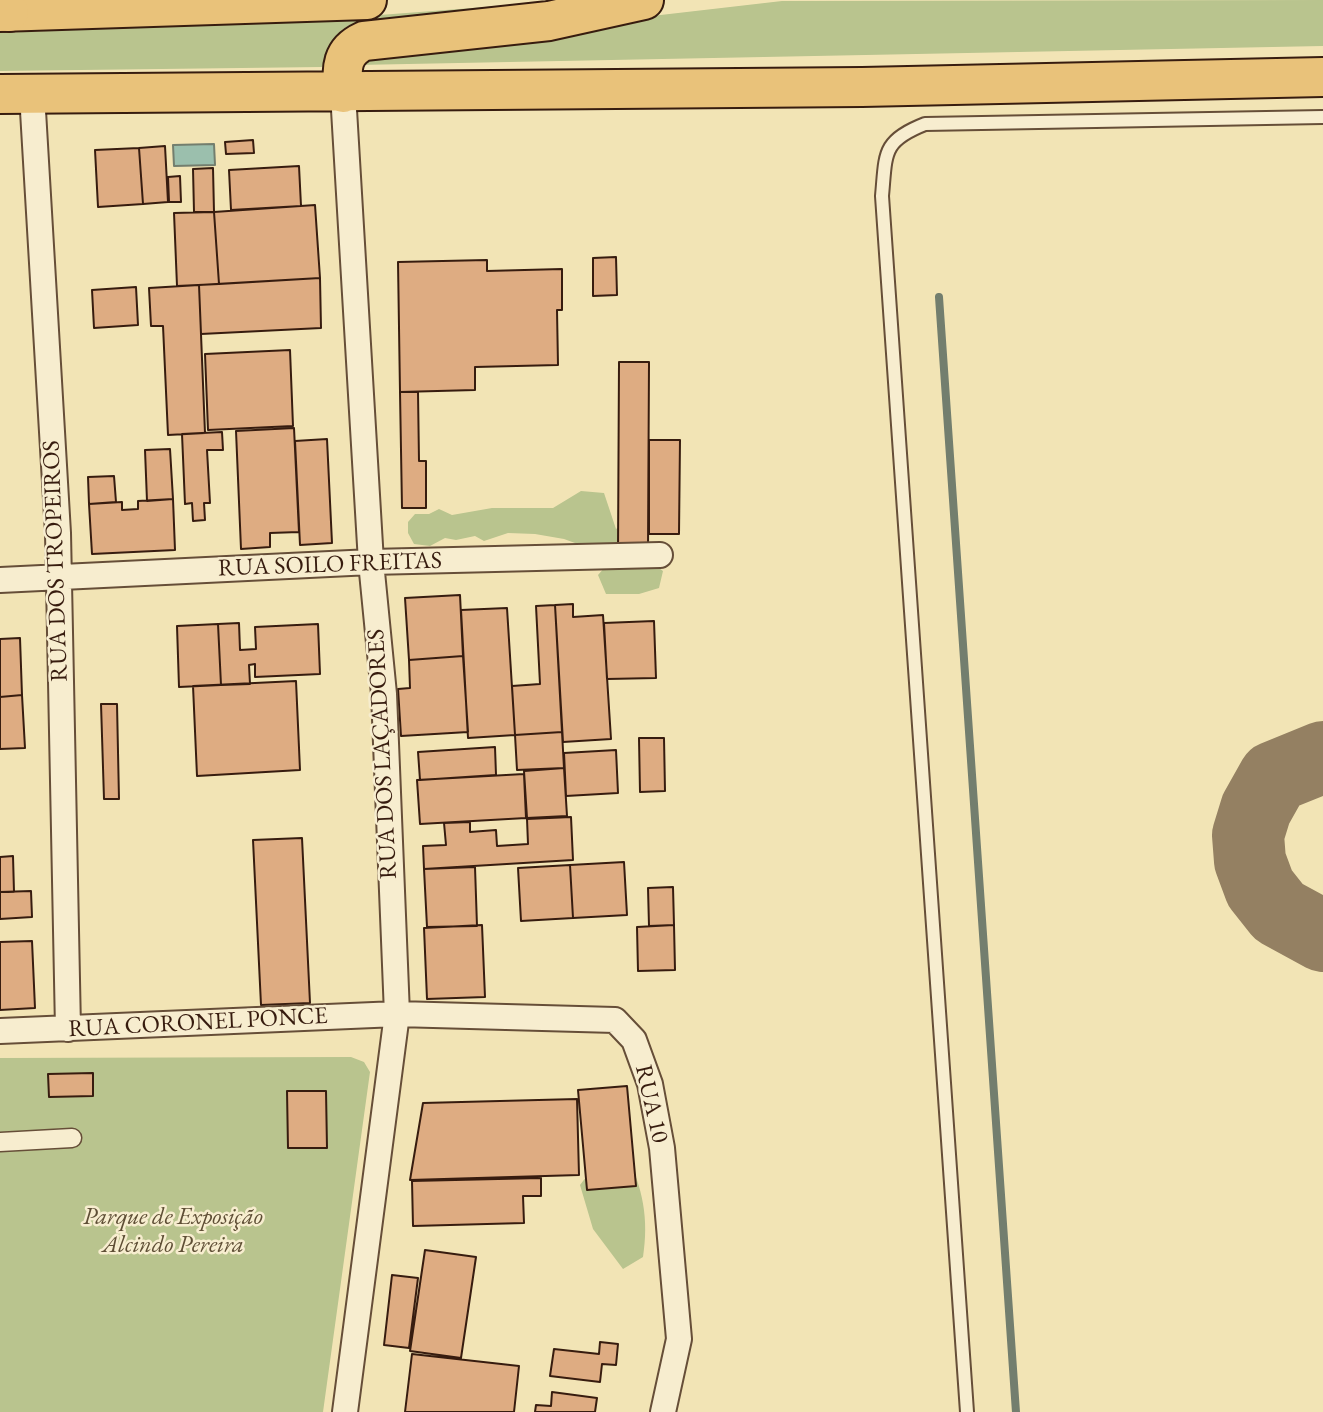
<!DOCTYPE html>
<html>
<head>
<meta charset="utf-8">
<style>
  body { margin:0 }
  canvas { display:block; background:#f2e4b5 }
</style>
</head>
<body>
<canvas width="1323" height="1412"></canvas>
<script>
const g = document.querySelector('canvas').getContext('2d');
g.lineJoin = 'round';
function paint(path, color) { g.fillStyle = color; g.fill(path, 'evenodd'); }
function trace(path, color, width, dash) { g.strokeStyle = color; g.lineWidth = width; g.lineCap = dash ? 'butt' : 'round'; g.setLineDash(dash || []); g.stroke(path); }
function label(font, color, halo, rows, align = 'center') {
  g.font = font + ' "EB Garamond",serif'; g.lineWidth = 5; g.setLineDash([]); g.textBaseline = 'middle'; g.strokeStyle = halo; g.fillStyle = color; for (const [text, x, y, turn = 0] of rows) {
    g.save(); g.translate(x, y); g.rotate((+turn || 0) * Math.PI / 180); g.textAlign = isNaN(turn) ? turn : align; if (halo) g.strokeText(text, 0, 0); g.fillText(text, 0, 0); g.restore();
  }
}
paint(new Path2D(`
  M 1323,0 L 1323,46 L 357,65 L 359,59 L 626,19 L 782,1 Z
  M 525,4 L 525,10 L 352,24 C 331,33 334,50 322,67 L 0,71 L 0,33 L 327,19 Z
  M 581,491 L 604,493 L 616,529 L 645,508 L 654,521 L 642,546 L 586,547 L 564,539 L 535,534 L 508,533 L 484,541 L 475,536 L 456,540 L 445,538 L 430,546 L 414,544 L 408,533 L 408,522 L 415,514 L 429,514 L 439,509 L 452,515 L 492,508 L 553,508 Z
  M 649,561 L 663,571 L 659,588 L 639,594 L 606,594 L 598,575 L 606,566 L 636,569 Z
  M 351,1057 L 364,1062 L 370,1072 L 323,1412 L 0,1412 L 0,1058 Z
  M 626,1154 C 643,1188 649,1219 643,1257 L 623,1269 L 593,1229 L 580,1185 L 599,1160 Z`), '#b9c48e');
const water = new Path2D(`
  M 214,144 L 215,165 L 174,166 L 173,145 Z`);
paint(water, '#9bbfad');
trace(water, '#737e6e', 2);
trace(new Path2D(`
  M 939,297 L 1016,1412`), '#737e6e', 8);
trace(new Path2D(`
  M 1323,757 L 1274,777 L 1256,809 L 1248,835 L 1250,861 L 1260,888 L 1279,912 L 1323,936`), '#948062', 72);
const building = new Path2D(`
  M 253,140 L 254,153 L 226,154 L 225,142 Z
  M 165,146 L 168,202 L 143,204 L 139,148 Z
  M 139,148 L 143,204 L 98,207 L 95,150 Z
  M 299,166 L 301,206 L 231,210 L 229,170 Z
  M 213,168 L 214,212 L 194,212 L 193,169 Z
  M 180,176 L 181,202 L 169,202 L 168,177 Z
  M 315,205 L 320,278 L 219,284 L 214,212 Z
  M 214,212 L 219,284 L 177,286 L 174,213 Z
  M 616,257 L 617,295 L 593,296 L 593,258 Z
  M 487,260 L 487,271 L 562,269 L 562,310 L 557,310 L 558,365 L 475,367 L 475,390 L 400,392 L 398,262 Z
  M 320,278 L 321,328 L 201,334 L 199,285 Z
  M 199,285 L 205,433 L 168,435 L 163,326 L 151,326 L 149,288 Z
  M 136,287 L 138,325 L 94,328 L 92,290 Z
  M 290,350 L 293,426 L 208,430 L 205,354 Z
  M 619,362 L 649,362 L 648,551 L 618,551 Z
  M 400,392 L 418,392 L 419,461 L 426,461 L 426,508 L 402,508 Z
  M 294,428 L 299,532 L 270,533 L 270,547 L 241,549 L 236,431 Z
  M 222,432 L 223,450 L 207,450 L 210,503 L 204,503 L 205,520 L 193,521 L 192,503 L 185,504 L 182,434 Z
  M 327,439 L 332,543 L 300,545 L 295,441 Z
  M 649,440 L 680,440 L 679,534 L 649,534 Z
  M 170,449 L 173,499 L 147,501 L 145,450 Z
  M 114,476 L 116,502 L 89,504 L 88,477 Z
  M 173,499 L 175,550 L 92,554 L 89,504 L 122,502 L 122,510 L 138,509 L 138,501 Z
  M 460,595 L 463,656 L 409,660 L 405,598 Z
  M 573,604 L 573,617 L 603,615 L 611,739 L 563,742 L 555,605 Z
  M 555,605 L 562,732 L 515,735 L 512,686 L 540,684 L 536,606 Z
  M 507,608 L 515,735 L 468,738 L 461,610 Z
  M 654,621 L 656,678 L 607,679 L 604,623 Z
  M 239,623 L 240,650 L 256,649 L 255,627 L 318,624 L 320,674 L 255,677 L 255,664 L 249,665 L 250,684 L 221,685 L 218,624 Z
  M 218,624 L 221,685 L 179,687 L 177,626 Z
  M 20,638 L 22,695 L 0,697 L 0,639 Z
  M 463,656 L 468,732 L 401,736 L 398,689 L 410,688 L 409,660 Z
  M 296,681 L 300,770 L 197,776 L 193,686 Z
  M 22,695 L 25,748 L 0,749 L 0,697 Z
  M 101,704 L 117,704 L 119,799 L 104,799 Z
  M 562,732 L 564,768 L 517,770 L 515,735 Z
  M 639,738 L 664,738 L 665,791 L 640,792 Z
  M 495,747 L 496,775 L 420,780 L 418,752 Z
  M 616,750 L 618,793 L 566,796 L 564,753 Z
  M 564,768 L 567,816 L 527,818 L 524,771 Z
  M 524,774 L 526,818 L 420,824 L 417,780 Z
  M 571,817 L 573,860 L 424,869 L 423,846 L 446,845 L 444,823 L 470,822 L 470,832 L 496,830 L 497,846 L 528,844 L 527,819 Z
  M 302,838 L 310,1003 L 261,1005 L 253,840 Z
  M 13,856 L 14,892 L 0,892 L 0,857 Z
  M 624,862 L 627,915 L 573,918 L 570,865 Z
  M 570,865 L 573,918 L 521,921 L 518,868 Z
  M 475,867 L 477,926 L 427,927 L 424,869 Z
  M 673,887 L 674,925 L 649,926 L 648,888 Z
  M 31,891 L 32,917 L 0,919 L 0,892 Z
  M 482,925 L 485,997 L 427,999 L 424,928 Z
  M 674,925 L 675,970 L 638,971 L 637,927 Z
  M 32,941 L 35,1008 L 0,1010 L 0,942 Z
  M 93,1073 L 93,1096 L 49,1097 L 48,1074 Z
  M 627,1086 L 636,1186 L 587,1190 L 578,1090 Z
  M 287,1091 L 326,1091 L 327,1148 L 288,1148 Z
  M 577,1099 L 579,1175 L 410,1180 L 423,1103 Z
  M 541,1178 L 541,1196 L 523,1196 L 524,1223 L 413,1226 L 412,1181 Z
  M 425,1250 L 476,1257 L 461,1358 L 410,1351 Z
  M 392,1275 L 418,1278 L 409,1348 L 384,1345 Z
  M 600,1342 L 618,1344 L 616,1365 L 602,1364 L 600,1382 L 550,1376 L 554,1349 L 599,1354 Z
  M 412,1354 L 519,1366 L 514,1412 L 405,1412 Z
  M 552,1392 L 597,1398 L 595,1412 L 535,1412 L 536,1405 L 551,1406 Z`);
paint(building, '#deac82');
trace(building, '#371c0f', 2);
const service = new Path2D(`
  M 967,1412 L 882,196 C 886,153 882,141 925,124 L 1323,117`);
const pedestrian = new Path2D(`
  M 0,1142 L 72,1138`);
const minor = new Path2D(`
  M 343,93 L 371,562 L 384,694 L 397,1014 L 345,1412
  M 32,94 L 58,533 L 68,1029
  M 0,580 L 371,562 L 660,555
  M 0,1031 L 397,1014 L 615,1020 L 634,1040 L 650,1084 L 662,1148 L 679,1339 L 663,1412`);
const primary = new Path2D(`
  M 0,12 L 367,0
  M 343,93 C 342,69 340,52 364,41 L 549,21 L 644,0
  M 0,94 L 862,87 L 1323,77`);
const trunk = new Path2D(`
  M 0,11 L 9,12`);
trace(service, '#664e38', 16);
trace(pedestrian, '#664e38', 21);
trace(minor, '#664e38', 28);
trace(primary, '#371c0f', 42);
trace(trunk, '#371c0f', 42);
trace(service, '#f7edcf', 12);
trace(pedestrian, '#f7edcf', 18);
trace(minor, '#f7edcf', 24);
trace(primary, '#e9c27a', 38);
trace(trunk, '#e9c27a', 38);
label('24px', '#371c0f', '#f7edcf', [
  ["RUA DOS TROPEIROS",56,561,-92],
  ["RUA SOILO FREITAS",330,565,-2],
  ["RUA DOS LAÇADORES",383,754,-93],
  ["RUA CORONEL PONCE",198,1023,-3],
  ["RUA 10",651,1104,77]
]);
label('italic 24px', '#5e4e35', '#f7edcf', [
  ["Parque de Exposição",173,1217],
  ["Alcindo Pereira",173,1245]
]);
</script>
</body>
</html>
